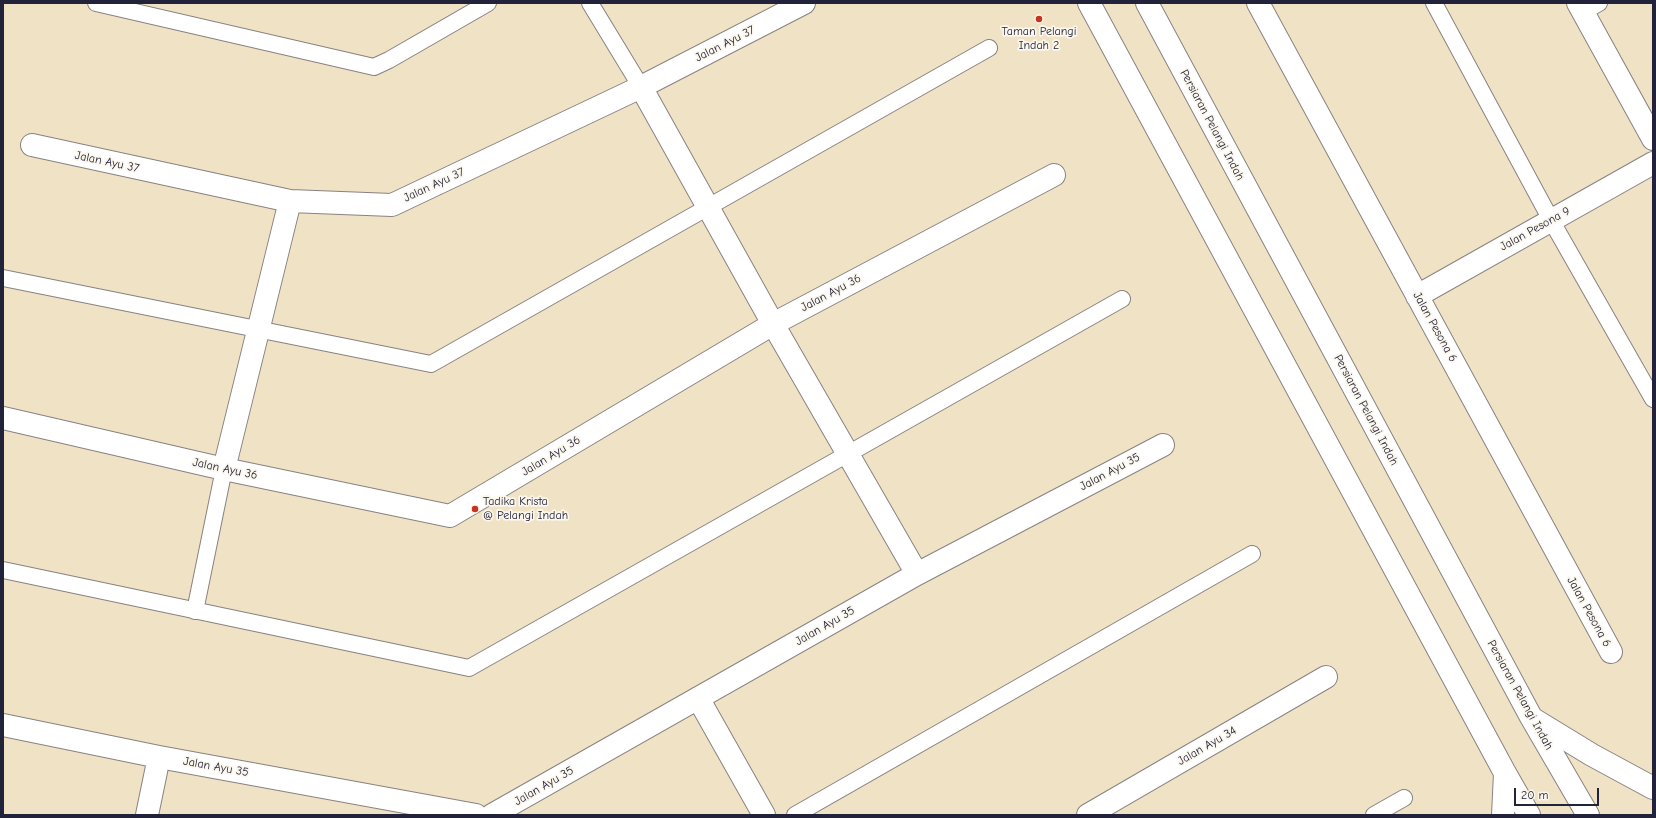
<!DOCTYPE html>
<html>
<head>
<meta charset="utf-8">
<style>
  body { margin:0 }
  #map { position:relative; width:1656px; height:818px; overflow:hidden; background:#f0e3c5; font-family:"Comic Neue",sans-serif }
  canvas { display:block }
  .frame { position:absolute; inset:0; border:4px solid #22223b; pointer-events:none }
  .scale { position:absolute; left:1514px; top:788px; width:85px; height:18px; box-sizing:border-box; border:2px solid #22223b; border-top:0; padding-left:5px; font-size:12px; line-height:14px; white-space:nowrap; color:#22223b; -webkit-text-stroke:3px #fbf7ec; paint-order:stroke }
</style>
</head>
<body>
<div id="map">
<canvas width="1656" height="818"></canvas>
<div class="frame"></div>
<div class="scale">20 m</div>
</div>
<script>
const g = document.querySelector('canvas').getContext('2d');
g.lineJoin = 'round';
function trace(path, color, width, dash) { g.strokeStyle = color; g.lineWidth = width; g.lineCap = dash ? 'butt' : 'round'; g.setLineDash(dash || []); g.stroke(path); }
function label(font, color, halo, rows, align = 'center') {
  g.font = font + ' "Comic Neue",sans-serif'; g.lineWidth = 3.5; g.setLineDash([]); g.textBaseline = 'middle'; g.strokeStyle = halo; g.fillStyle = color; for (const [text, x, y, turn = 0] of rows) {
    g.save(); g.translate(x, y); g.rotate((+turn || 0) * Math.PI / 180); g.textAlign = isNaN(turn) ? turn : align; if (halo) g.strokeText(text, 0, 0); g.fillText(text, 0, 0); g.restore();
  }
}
const lane = new Path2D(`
  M 96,3 L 374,67 L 389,60 L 488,3
  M 590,3 L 641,87
  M 1434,3 L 1551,220 L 1653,399
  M 1583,12 L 1599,3
  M 3,278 L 431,364 L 989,48
  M 3,570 L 469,668 L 1122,299
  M 195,611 L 224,469
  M 795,815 L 1252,554
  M 1374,815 L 1404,798`);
const street = new Path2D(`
  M 1258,3 L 1611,652
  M 1578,3 L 1653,139
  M 641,87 L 773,324 L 917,574
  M 32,145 L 290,201 L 392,205 L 641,87 L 804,3
  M 1417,296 L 1653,163
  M 3,418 L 224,469 L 450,516 L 773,324 L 1054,175
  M 224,469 L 290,201
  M 698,698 L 764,815
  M 3,725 L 159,757 L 476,815
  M 147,815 L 159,757
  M 492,815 L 917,574 L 1163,445
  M 1088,815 L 1326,677`);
const secondary = new Path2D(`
  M 1089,3 L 1505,773 L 1529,815
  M 1147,3 L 1531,717 L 1588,815
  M 1533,719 L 1592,755 L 1653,788
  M 1503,815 L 1505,773`);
trace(lane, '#898280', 18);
trace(street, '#898280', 24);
trace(secondary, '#898280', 24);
trace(lane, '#fff', 16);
trace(street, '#fff', 22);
trace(secondary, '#fff', 22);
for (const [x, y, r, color] of [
  [1039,19,4,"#c8321e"],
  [475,509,4,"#c8321e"]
]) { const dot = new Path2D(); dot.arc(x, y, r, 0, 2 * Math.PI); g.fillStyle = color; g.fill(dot); trace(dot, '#fbf7ec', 1.5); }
label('12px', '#22223b', '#fbf7ec', [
  ["Taman Pelangi",1039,32],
  ["Indah 2",1039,46],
  ["Tadika Krista",483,502,"left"],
  ["@ Pelangi Indah",483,516,"left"]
]);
label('12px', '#22223b', '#fbf7ec', [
  ["Jalan Ayu 37",725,44,-27],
  ["Persiaran Pelangi Indah",1212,125,62],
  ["Jalan Ayu 37",107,162,12],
  ["Jalan Ayu 37",434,185,-25],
  ["Jalan Pesona 9",1535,229,-29],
  ["Jalan Ayu 36",831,293,-28],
  ["Jalan Pesona 6",1435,327,61],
  ["Persiaran Pelangi Indah",1366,410,62],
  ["Jalan Ayu 36",551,456,-31],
  ["Jalan Ayu 36",225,469,12],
  ["Jalan Ayu 35",1110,472,-28],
  ["Jalan Pesona 6",1589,612,61],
  ["Jalan Ayu 35",825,626,-30],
  ["Persiaran Pelangi Indah",1520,695,61],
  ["Jalan Ayu 34",1207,746,-30],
  ["Jalan Ayu 35",216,767,10],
  ["Jalan Ayu 35",544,786,-30]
]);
</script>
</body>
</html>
